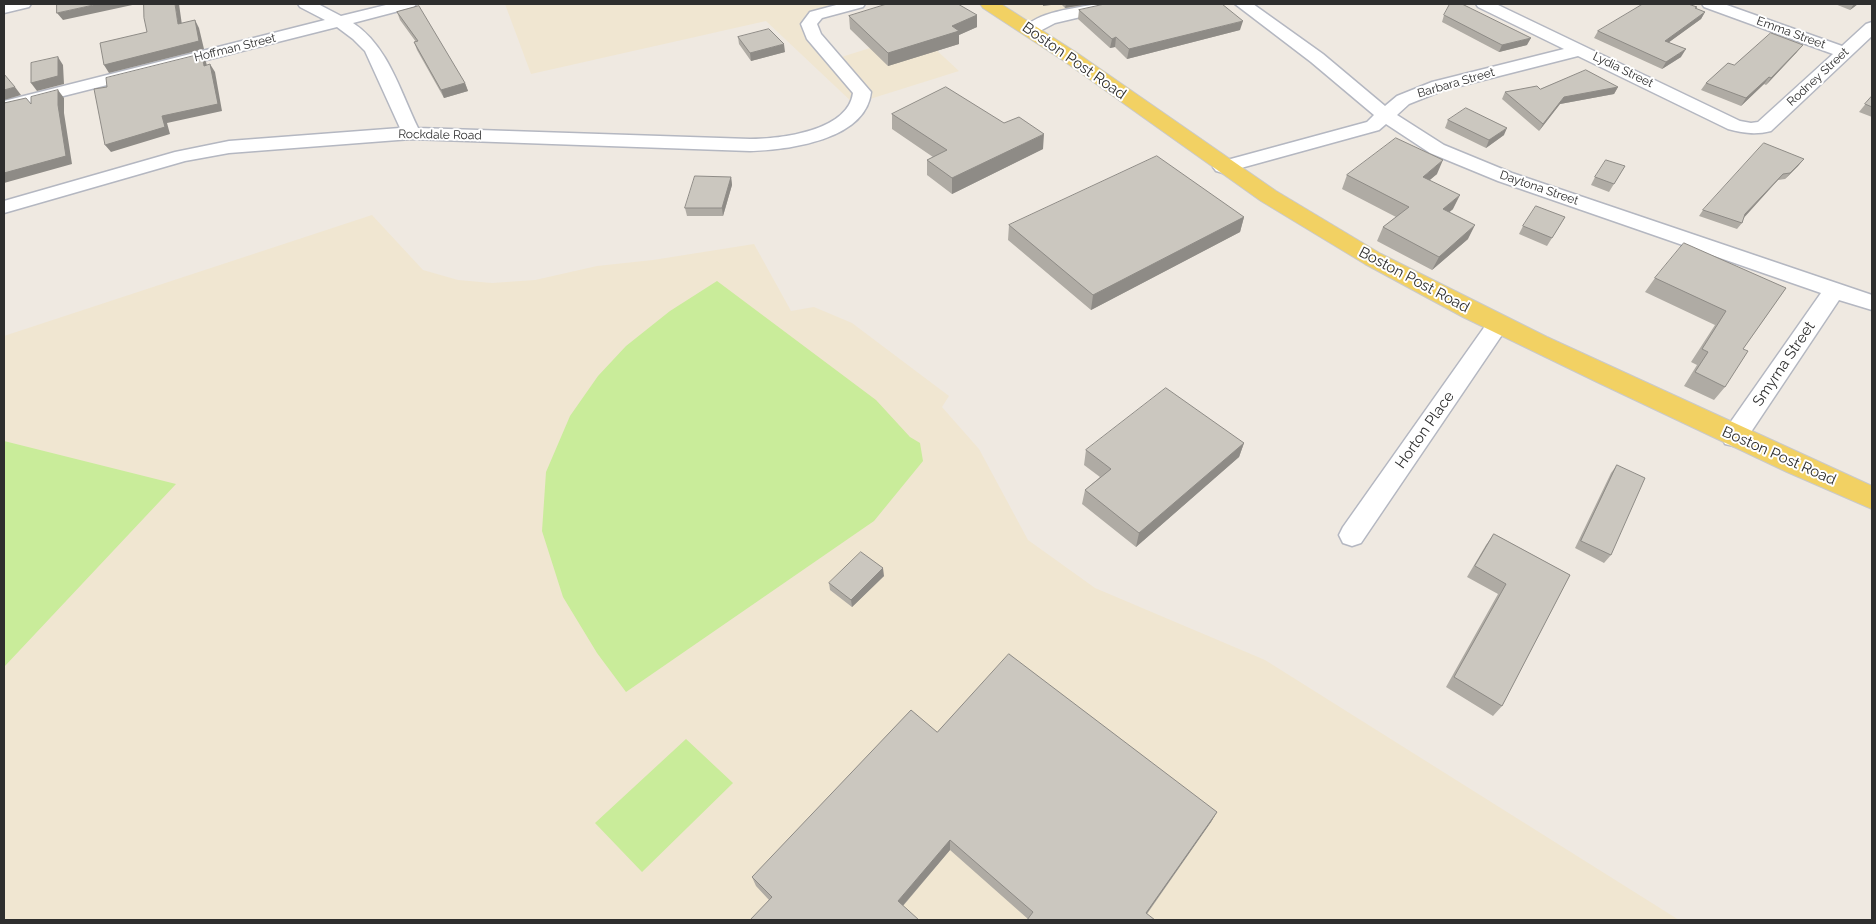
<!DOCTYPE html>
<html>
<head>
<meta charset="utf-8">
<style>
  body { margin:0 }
  #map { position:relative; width:1876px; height:924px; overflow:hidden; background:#efe9e1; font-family:Raleway,sans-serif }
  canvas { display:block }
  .frame { position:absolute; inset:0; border:5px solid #2e2e2e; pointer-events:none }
</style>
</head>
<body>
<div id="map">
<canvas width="1876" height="924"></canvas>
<div class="frame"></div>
</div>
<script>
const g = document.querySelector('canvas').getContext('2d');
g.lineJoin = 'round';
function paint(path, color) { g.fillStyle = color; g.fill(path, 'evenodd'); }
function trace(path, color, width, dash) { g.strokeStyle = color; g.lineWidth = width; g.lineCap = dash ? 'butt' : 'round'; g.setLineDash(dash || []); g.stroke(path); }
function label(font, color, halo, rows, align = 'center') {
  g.font = font + ' Raleway,sans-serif'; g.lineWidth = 4; g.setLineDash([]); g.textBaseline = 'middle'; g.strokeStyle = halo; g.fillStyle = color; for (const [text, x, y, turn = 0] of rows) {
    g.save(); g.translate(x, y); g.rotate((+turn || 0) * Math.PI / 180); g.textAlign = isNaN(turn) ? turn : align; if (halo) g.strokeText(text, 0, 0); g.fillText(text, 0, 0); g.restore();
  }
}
paint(new Path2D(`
  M 505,4 L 850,4 L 852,5 L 810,21 L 835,59 L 918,33 L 959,71 L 854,104 L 766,21 L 531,74 Z
  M 989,4 L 1117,4 L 1032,29 Z
  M 372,215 L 423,270 L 458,280 L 492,283 L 535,280 L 597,266 L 653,260 L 754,244 L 791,311 L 814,307 L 852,323 L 949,396 L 942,407 L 979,449 L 1028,540 L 1095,588 L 1265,660 L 1679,920 L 4,920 L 4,336 Z`), '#f0e6d1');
paint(new Path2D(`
  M 717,281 L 876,400 L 910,437 L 920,443 L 923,461 L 874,521 L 626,692 L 597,653 L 563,597 L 542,531 L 546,472 L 570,416 L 598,376 L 626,346 L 670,311 Z
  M 4,441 L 176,484 L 4,667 Z
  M 686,739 L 733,783 L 642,872 L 595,823 Z`), '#c9ec9a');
const street = new Path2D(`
  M 4,4 L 31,4 L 29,7 L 4,13 Z
  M 298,4 L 318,4 L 341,16 L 390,4 L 416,4 L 414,7 L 353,23 C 388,46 400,91 418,128 L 750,139 C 781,139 848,131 853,93 L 807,39 L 801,24 L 810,12 L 840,4 L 865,4 L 863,7 L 822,18 L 817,24 L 821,34 L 871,92 C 866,140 788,150 750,151 L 411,139 L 229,153 L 185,161 L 4,213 L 4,201 L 175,152 L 229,141 L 400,128 L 365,51 L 353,39 L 337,27 L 4,111 L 4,101 L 325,20 L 300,7 Z
  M 1097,4 L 1125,4 L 1123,7 L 1055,23 L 1038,32 L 1026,32 L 1024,29 C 1035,12 1077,8 1097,4 Z
  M 1235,4 L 1253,4 L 1323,54 L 1385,106 L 1397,96 L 1432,82 L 1564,49 L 1478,7 L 1476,4 L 1496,4 L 1740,121 L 1751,123 L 1758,122 L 1833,54 L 1704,7 L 1702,4 L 1724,4 L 1842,46 L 1866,24 L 1872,22 L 1872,36 L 1771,131 C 1755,135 1743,133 1728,129 L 1578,56 L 1444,90 L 1409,104 L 1397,115 L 1444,145 L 1512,173 L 1872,295 L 1872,310 L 1839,300 L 1743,444 L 1734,446 L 1725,444 L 1722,437 L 1725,430 L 1821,293 L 1498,181 L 1430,153 L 1386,124 L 1379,130 L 1230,171 L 1223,173 L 1216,171 L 1213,167 L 1216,163 L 1367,122 L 1374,115 L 1311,62 Z
  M 1498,316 L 1506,319 L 1509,324 L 1506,329 L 1361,543 L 1352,546 L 1343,543 L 1339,535 L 1343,527 L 1490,319 Z`);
const primary = new Path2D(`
  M 980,4 L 1001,4 L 1077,53 L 1276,191 L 1381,254 L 1547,337 L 1872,486 L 1872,509 L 1787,472 L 1599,383 L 1463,317 L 1365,264 L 1261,201 L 1064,61 L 983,8 Z`);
trace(street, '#b4b7c1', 3);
trace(primary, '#c9c9c9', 2);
paint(street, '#fff');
paint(primary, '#f2d163');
paint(new Path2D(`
  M 1061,4 L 1088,4 L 1065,8 Z
  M 1835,4 L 1858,4 L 1850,10 Z
  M 1696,9 L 1705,12 L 1701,19 L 1669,42 L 1681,57 L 1662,69 L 1594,38 L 1598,31 Z
  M 1079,10 L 1240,30 L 1127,59 L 1115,47 L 1110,48 L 1078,19 Z
  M 397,12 L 465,83 L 468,91 L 444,98 L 417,50 L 414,42 L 416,42 L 400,20 Z
  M 977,15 L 977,27 L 959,35 L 959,44 L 888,66 L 850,29 L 849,16 Z
  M 1444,15 L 1527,45 L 1499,52 L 1442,22 Z
  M 738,37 L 785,52 L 751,61 L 739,44 Z
  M 1797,52 L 1766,85 L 1764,84 L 1741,106 L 1701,90 L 1706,83 L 1734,65 Z
  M 1618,87 L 1614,94 L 1560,104 L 1539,131 L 1502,99 L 1505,92 L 1540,89 Z
  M 1872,96 L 1872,117 L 1859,112 Z
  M 892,114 L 1043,149 L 952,194 L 927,175 L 927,160 L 933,157 L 892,129 Z
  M 1448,120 L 1504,135 L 1486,148 L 1445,128 Z
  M 1799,165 L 1785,179 L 1778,180 L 1744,216 L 1742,223 L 1737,229 L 1699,216 L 1703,210 Z
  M 1625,166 L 1609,192 L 1591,185 L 1595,177 Z
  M 1437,174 L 1429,180 L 1453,209 L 1449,212 L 1468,239 L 1432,270 L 1377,241 L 1383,227 L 1396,217 L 1342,189 L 1347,175 Z
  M 731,177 L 732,185 L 723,216 L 687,216 L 685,208 Z
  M 1244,217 L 1240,232 L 1091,310 L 1008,240 L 1009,225 Z
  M 1565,217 L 1547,246 L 1519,234 L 1523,226 Z
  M 1655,278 L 1786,288 L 1743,349 L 1725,387 L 1714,400 L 1684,386 L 1697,365 L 1691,362 L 1715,325 L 1645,292 Z
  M 1244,443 L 1239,457 L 1136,547 L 1082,504 L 1085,490 L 1100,477 L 1084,465 L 1086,450 Z
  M 1617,465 L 1611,555 L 1604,563 L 1575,548 L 1611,473 Z
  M 1494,534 L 1570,575 L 1502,706 L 1493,716 L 1446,687 L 1498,594 L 1467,577 L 1486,545 Z
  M 884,576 L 852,607 L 830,590 L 829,583 Z
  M 937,732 L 1217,812 L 1211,822 L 1147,914 L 1028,919 L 950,850 L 903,906 L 769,900 L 756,886 L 752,877 Z`), '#afaba4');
paint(new Path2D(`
  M 98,4 L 137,4 L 63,20 L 57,13 Z
  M 175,4 L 179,4 L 183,32 L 178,24 Z
  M 1043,4 L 1059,4 L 1043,6 Z
  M 1066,4 L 1088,4 L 1065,8 Z
  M 1854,4 L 1858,4 L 1850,10 Z
  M 1705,12 L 1701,19 L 1661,48 L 1665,41 Z
  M 977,15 L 977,27 L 959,35 L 959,44 L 888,66 L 888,53 Z
  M 195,20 L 199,28 L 204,49 L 109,73 L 104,65 Z
  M 1243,21 L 1240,30 L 1127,59 L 1129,49 Z
  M 1116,37 L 1115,47 L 1110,48 L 1112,39 Z
  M 1531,38 L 1527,45 L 1499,52 L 1502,45 Z
  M 784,44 L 785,52 L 751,61 L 750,53 Z
  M 1803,45 L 1797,52 L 1766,85 L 1771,78 Z
  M 1686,49 L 1681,57 L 1662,69 L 1666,62 Z
  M 202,54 L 206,62 L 209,73 L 204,66 Z
  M 58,57 L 63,65 L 64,84 L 37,91 L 31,83 Z
  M 210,64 L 215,72 L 222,111 L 167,123 L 170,134 L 111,152 L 105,145 L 162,116 Z
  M 1769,77 L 1764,84 L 1741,106 L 1746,98 Z
  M 465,83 L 468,91 L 444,98 L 441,90 Z
  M 15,87 L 21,95 L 4,100 L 4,90 Z
  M 1618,87 L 1614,94 L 1560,104 L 1539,131 L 1543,124 L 1564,97 Z
  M 58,90 L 64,98 L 64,113 L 72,164 L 4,183 L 4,173 L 58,105 Z
  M 1507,128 L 1504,135 L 1486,148 L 1489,140 Z
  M 1044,134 L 1043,149 L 952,194 L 952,178 Z
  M 1804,159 L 1799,165 L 1785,179 L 1790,173 Z
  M 1443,160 L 1437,174 L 1417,191 L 1423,177 Z
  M 1783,174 L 1778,180 L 1741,221 L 1745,214 Z
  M 731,177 L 732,185 L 723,216 L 722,208 Z
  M 1460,195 L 1453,209 L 1437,223 L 1443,209 Z
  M 1244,217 L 1240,232 L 1091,310 L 1093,295 Z
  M 1475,225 L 1468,239 L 1432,270 L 1439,257 Z
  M 1244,443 L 1239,457 L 1136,547 L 1139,533 Z
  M 883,568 L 884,576 L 852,607 L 851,600 Z
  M 1217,812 L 1211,822 L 1142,920 L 1146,913 Z
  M 950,840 L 950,850 L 899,910 L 898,901 Z`), '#8e8b86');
const building = new Path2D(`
  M 57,4 L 98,4 L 57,13 Z
  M 144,4 L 175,4 L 178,24 L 195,20 L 199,41 L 104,65 L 100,43 L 147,32 L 144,18 Z
  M 887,4 L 958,4 L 977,15 L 952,26 L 959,31 L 888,53 L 849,16 Z
  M 1105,4 L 1222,4 L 1243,21 L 1129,49 L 1116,37 L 1112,39 L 1079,10 Z
  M 1450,4 L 1462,4 L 1531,38 L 1502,45 L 1444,15 Z
  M 1643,4 L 1688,4 L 1697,7 L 1695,8 L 1705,12 L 1665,41 L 1686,49 L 1666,62 L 1598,31 Z
  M 419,6 L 465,83 L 441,90 L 414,42 L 418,41 L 397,12 Z
  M 769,29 L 784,44 L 750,53 L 738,37 Z
  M 1771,33 L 1803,45 L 1771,78 L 1769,77 L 1746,98 L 1706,83 L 1728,63 L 1734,65 Z
  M 202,54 L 204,66 L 210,64 L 218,104 L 162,116 L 165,127 L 105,145 L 94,89 L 107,87 L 106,78 Z
  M 58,57 L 58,76 L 31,83 L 31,63 Z
  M 1586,70 L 1618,87 L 1564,97 L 1543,124 L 1505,92 L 1537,86 L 1540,89 Z
  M 4,74 L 15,87 L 4,90 Z
  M 946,87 L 1004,123 L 1019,117 L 1044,134 L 952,178 L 927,160 L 947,150 L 892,114 Z
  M 58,90 L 58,105 L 66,156 L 4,173 L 4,103 L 26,98 L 31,104 L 31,97 Z
  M 1872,96 L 1872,107 L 1865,104 Z
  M 1466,108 L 1507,128 L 1489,140 L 1448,120 Z
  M 1396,138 L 1443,160 L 1423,177 L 1460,195 L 1443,209 L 1475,225 L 1439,257 L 1383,227 L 1409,207 L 1347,175 Z
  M 1764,143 L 1804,159 L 1790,173 L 1783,174 L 1745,214 L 1742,223 L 1703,210 Z
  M 1157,156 L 1244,217 L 1093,295 L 1009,225 Z
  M 1606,160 L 1625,166 L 1614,184 L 1595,177 Z
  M 695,176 L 731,177 L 722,208 L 685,208 Z
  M 1536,206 L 1565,217 L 1552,238 L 1523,226 Z
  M 1684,243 L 1786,288 L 1743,349 L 1748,351 L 1725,387 L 1695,372 L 1708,352 L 1702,349 L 1726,311 L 1655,278 Z
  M 1166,388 L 1244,443 L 1139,533 L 1085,490 L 1111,469 L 1086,450 Z
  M 1617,465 L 1645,478 L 1611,555 L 1581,541 Z
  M 1494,534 L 1570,575 L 1502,706 L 1454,677 L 1506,584 L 1475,566 Z
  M 861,552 L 883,568 L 851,600 L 829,583 Z
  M 1009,654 L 1217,812 L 1146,913 L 1155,920 L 1027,920 L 1033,912 L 950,840 L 898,901 L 919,920 L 750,920 L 772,897 L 752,877 L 911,710 L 937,732 Z`);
paint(building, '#cbc7bf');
trace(building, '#8e8b86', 1);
label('12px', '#2e2e2e', '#fff', [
  ["Emma Street",1791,33,20],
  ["Hoffman Street",235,48,-14],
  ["Lydia Street",1623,70,26],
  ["Rodney Street",1818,77,-43],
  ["Barbara Street",1456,83,-16],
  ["Rockdale Road",440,135,1],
  ["Daytona Street",1539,188,19]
]);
label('15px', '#2e2e2e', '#fff', [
  ["Boston Post Road",1074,61,35],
  ["Boston Post Road",1414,280,28],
  ["Smyrna Street",1784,364,-56],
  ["Horton Place",1425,430,-55],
  ["Boston Post Road",1779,456,24]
]);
</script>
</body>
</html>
